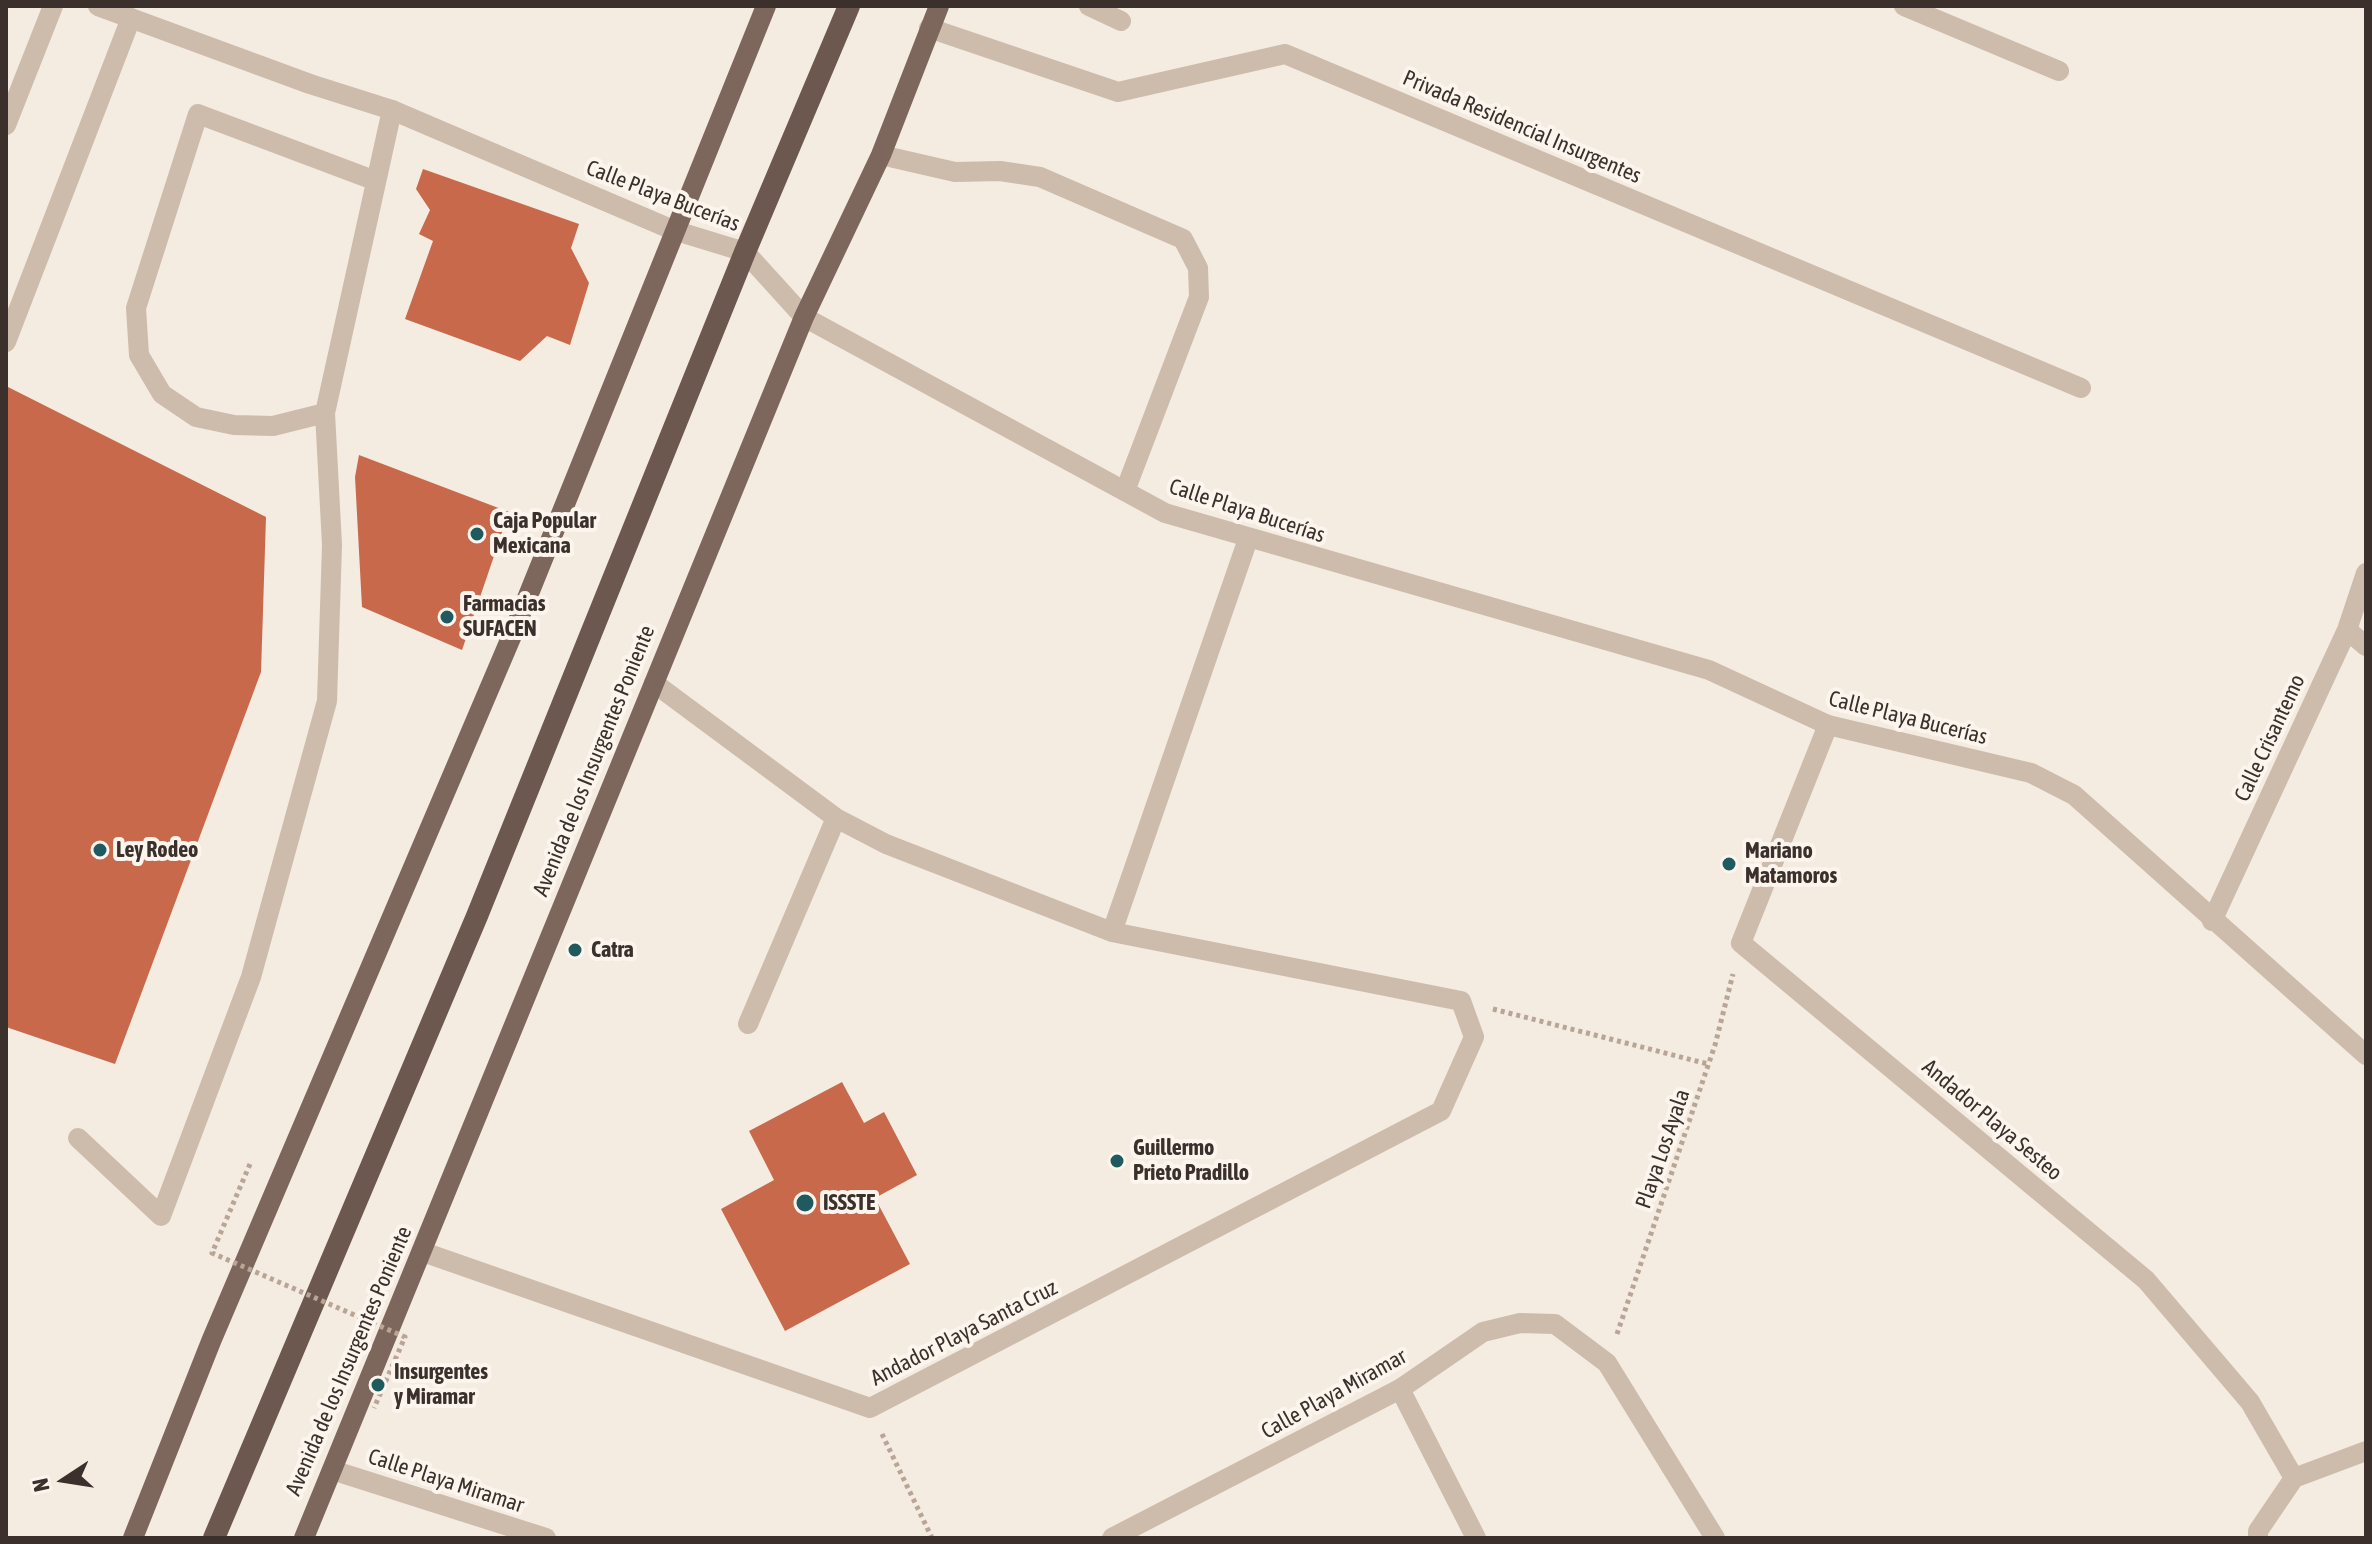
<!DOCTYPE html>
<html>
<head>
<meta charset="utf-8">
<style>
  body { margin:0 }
  #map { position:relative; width:2372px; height:1544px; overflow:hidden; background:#f4ebe1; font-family:"Asap Condensed",sans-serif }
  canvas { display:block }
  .frame { position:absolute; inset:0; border:8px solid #3b302b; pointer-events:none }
  .north { position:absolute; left:24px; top:1440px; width:80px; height:80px; -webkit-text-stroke:6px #fbf5ee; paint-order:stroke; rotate:258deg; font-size:22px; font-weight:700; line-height:32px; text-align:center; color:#3b302b }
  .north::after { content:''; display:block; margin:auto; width:28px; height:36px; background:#3b302b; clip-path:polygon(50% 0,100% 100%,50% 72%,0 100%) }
</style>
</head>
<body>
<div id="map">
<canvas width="2372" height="1544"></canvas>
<div class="frame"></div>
<div class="north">N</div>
</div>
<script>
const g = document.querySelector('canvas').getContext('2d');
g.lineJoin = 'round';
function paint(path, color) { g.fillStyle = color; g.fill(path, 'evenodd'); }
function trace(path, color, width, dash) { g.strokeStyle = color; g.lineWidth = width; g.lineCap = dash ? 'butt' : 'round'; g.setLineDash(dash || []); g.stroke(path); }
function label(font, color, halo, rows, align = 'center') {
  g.font = font + ' "Asap Condensed",sans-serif'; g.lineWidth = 8; g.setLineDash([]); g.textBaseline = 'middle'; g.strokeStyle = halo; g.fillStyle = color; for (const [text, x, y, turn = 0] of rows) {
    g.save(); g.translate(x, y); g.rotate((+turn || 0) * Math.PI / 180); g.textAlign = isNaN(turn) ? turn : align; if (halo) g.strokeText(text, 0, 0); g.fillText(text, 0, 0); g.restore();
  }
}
paint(new Path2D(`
  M 423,169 L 579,224 L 571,248 L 589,283 L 570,345 L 547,336 L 520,361 L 405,319 L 433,241 L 419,234 L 430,210 L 416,189 Z
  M 6,386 L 266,517 L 261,672 L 115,1064 L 6,1027 Z
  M 359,455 L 509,512 L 462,650 L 362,607 L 355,477 Z
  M 842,1082 L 864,1123 L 884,1112 L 917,1175 L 875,1198 L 910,1264 L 785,1331 L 721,1209 L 774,1180 L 749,1131 Z`), '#c8694b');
trace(new Path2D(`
  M 1493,1009 L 1708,1064
  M 1617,1334 L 1715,1045 L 1733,974
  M 882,1434 L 932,1538`), '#b9a596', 5, [4, 4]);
trace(new Path2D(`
  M 1089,6 L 1121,21
  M 881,155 L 955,172 L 1000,171 L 1040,177 L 1183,239 L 1198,268 L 1199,297 L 1125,491
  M 6,342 L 131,18
  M 325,413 L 273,426 L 234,425 L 196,417 L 162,394 L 139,355 L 136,308 L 198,114 L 376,181
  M 78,1138 L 161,1216 L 251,977 L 327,701 L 332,545 L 325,413 L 392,110`), '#cdbbac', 20);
trace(new Path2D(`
  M 1400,1389 L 1476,1538`), '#cdbbac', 20);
trace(new Path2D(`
  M 1904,6 L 2059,71
  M 929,28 L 1118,92 L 1285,54 L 2081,388
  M 6,125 L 53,6
  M 2347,630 L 2366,646
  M 654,683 L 836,818
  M 1828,725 L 1741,943 L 2146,1280 L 2250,1402 L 2294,1478 L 2258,1531 L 2258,1538
  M 2212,921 L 2347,630 L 2366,573
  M 1112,932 L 1248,539
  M 423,1252 L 870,1408 L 1441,1111 L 1474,1037 L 1461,1001 L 1112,932 L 886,844 L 836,818 L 748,1024
  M 332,1470 L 546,1538
  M 2294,1478 L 2366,1451
  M 1112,1538 L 1400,1389 L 1483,1332 L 1520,1323 L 1555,1324 L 1607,1363 L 1715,1538`), '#cdbbac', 20);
trace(new Path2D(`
  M 98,6 L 310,84 L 392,110 L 673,230 L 745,252 L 804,317 L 1165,513 L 1709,670 L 1828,725 L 2031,773 L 2074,795 L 2366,1055`), '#cdbbac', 20);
trace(new Path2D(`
  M 133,1538 L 212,1339 L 513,633 L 766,6
  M 304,1538 L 804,317 L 881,155 L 939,6`), '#7d675c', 20);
trace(new Path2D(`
  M 214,1538 L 477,916 L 745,252 L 849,6`), '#6c584f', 22);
trace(new Path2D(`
  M 250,1164 L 212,1253 L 405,1337 L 374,1408`), '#b9a596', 5, [4, 4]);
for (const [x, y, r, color] of [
  [477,534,8,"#1f5a5e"],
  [447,617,8,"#1f5a5e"],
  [100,850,8,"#1f5a5e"],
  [1729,864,8,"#1f5a5e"],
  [575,950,8,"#1f5a5e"],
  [1117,1161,8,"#1f5a5e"],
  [805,1203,10,"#1f5a5e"],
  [378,1385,8,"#1f5a5e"]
]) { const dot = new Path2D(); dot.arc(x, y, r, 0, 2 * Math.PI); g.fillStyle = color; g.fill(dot); trace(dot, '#fbf5ee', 3); }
label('22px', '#3b302b', '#fbf5ee', [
  ["Privada Residencial Insurgentes",1522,127,23],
  ["Calle Playa Bucerías",663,196,21],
  ["Calle Playa Bucerías",1247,511,18],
  ["Calle Playa Bucerías",1908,718,14],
  ["Calle Crisantemo",2270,738,-65],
  ["Avenida de los Insurgentes Poniente",594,761,-68],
  ["Andador Playa Sesteo",1992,1120,40],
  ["Playa Los Ayala",1663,1149,-71],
  ["Andador Playa Santa Cruz",964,1333,-27],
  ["Avenida de los Insurgentes Poniente",349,1361,-67],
  ["Calle Playa Miramar",1334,1394,-29],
  ["Calle Playa Miramar",446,1481,18]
]);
label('bold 22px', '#3b302b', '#fbf5ee', [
  ["Caja Popular",493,521],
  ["Mexicana",493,546],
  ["Farmacias",463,604],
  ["SUFACEN",463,629],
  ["Ley Rodeo",116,850],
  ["Mariano",1745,851],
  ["Matamoros",1745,876],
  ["Catra",591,950],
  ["Guillermo",1133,1148],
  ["Prieto Pradillo",1133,1173],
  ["ISSSTE",823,1203],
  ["Insurgentes",394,1372],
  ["y Miramar",394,1397]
], 'left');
</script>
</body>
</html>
